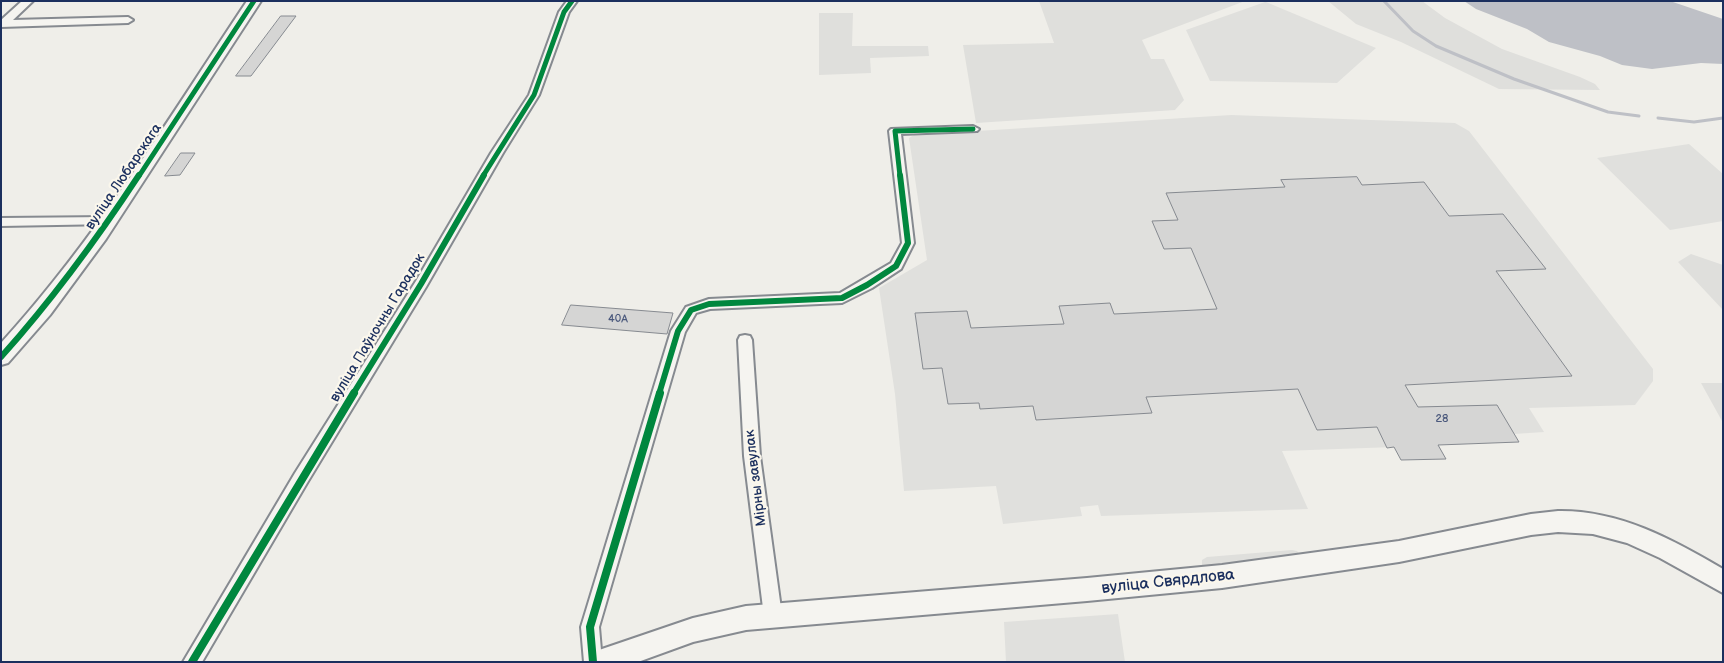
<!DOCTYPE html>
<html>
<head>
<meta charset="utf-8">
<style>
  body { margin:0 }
  #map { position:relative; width:1724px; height:663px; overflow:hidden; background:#efeee9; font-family:"Balsamiq Sans",sans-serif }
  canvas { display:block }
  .frame { position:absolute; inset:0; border:2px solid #1b2f5e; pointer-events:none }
</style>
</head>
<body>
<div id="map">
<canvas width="1724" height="663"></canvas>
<div class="frame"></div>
</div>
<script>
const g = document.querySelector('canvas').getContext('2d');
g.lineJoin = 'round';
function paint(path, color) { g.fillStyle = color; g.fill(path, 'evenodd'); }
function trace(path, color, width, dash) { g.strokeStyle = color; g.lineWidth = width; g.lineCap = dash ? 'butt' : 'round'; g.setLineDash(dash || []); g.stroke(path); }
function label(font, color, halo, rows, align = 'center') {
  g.font = font + ' "Balsamiq Sans",sans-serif'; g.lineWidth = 4.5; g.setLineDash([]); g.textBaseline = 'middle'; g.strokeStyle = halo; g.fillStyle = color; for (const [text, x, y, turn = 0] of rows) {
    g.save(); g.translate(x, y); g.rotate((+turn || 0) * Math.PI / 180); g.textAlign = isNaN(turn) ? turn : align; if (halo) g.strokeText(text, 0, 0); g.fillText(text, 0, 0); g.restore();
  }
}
paint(new Path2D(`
  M 1265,2 L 1266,2 L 1376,48 L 1337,83 L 1210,81 L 1186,30 Z
  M 1231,115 L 1455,123 L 1469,131 L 1653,369 L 1653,381 L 1635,405 L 1529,408 L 1544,432 L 1514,434 L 1519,442 L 1439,445 L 1446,459 L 1401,460 L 1394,447 L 1282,451 L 1308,509 L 1101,516 L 1098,505 L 1080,507 L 1082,516 L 1003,524 L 996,486 L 904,491 L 895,394 L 879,288 L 927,260 L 909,138 L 914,135 Z
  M 1689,144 L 1723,174 L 1723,221 L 1670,230 L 1597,158 Z
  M 1118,614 L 1125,662 L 1006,662 L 1004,622 Z`), '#e0e0dd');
paint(new Path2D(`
  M 1039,1 L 1245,1 L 1142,40 L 1151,59 L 1164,59 L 1184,100 L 1175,110 L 976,123 L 963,45 L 1054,43 Z
  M 1328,1 L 1422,1 L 1445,18 L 1502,49 L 1580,77 L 1595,84 L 1600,90 L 1499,89 L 1401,42 L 1356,24 Z
  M 819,13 L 853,13 L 852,46 L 928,46 L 929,56 L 870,58 L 871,73 L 819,75 Z
  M 1691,254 L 1723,265 L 1723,310 L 1678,262 Z
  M 1701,383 L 1723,383 L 1723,421 L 1722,421 Z
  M 1292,550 L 1297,551 L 1302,557 L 1205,570 L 1202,565 L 1202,560 L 1207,557 Z`), '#dfdfdc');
paint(new Path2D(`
  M 1464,1 L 1670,1 L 1723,19 L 1723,64 L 1701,63 L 1652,69 L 1622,65 L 1600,56 L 1549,42 L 1527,29 L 1476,9 Z`), '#bec0c6');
trace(new Path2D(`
  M 1384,1 L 1413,31 L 1436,46 L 1514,79 L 1608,112 L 1639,116
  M 1658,118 L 1694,122 L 1723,118`), '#bec0c6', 3);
const building = new Path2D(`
  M 281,16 L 296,16 L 251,76 L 236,76 Z
  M 181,153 L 195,153 L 180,175 L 165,176 Z
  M 1357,177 L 1362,185 L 1424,182 L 1449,216 L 1503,214 L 1546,269 L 1496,271 L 1572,376 L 1405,385 L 1418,407 L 1497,405 L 1519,442 L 1438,445 L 1446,459 L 1401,460 L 1394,447 L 1387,448 L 1377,427 L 1317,430 L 1298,389 L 1146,397 L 1152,413 L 1036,420 L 1033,406 L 980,409 L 979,403 L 948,404 L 942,368 L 923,369 L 915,313 L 967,311 L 971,328 L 1064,324 L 1059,306 L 1110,303 L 1114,314 L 1217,309 L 1191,248 L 1164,249 L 1152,221 L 1178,220 L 1166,193 L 1285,187 L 1281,180 Z
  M 571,305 L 673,313 L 667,334 L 562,325 Z`);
paint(building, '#d5d5d4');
trace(building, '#868a90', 1);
const street = new Path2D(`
  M 22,1 L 33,1 L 13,20 L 128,17 L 133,20 L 128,23 L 1,27 L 1,20 Z
  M 567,1 L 577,1 L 569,12 L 539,95 L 503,153 L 426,287 L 307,483 L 202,662 L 183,662 L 295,473 L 416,281 L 491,153 L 529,95 L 559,12 Z
  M 973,126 L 979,129 L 977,131 L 901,134 L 914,243 L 901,269 L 872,288 L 842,303 L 710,309 L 696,313 L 685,332 L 599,627 L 602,662 L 584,662 L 581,627 L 671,331 L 686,307 L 709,299 L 840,293 L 891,263 L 902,243 L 889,131 L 891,129 Z
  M 109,217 L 113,218 L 115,221 L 113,224 L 1,226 L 1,218 Z
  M 745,335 L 750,336 L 752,340 L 760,456 L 782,616 L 779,622 L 773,624 L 767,622 L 764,616 L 744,456 L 738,340 L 740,336 Z`);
const secondary = new Path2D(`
  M 247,1 L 261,1 L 106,239 L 50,315 L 8,363 L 1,365 L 1,343 C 96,239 169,118 247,1 Z
  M 1558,511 C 1619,510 1672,539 1723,569 L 1723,593 L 1660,558 L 1627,543 L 1593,534 L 1558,532 L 1531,535 L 1399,562 L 1222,588 L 1087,601 L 746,630 L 693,642 L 638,662 L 589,662 L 593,653 L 602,649 L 693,618 L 746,606 L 1087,578 L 1222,565 L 1399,541 L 1531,514 Z`);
trace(street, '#868a90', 4);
trace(secondary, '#868a90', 4);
paint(street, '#f5f4f0');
paint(secondary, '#f5f4f0');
trace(new Path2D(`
  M 139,176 L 254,1
  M 483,176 L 534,95 L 564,12 L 572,1
  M 900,176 L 895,131 L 973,129`), '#00873e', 5);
trace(new Path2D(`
  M 1,357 C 52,300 97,239 139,175
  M 353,394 L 421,284 L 484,175
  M 659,394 L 678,331 L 691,310 L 709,304 L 842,298 L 867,285 L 896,266 L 908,243 L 900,175`), '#00873e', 6);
trace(new Path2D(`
  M 192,662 L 354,393
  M 593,662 L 590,627 L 660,393`), '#00873e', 8);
label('11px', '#4a587c', null, [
  ["40А",618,319],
  ["28",1442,419]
]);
label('14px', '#1b2f5e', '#fbf7ec', [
  ["вуліца Любарскага",124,177,-56],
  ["вуліца Паўночны Гарадок",378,328,-59],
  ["Мірны завулак",756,478,-97]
]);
label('16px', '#1b2f5e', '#fbf7ec', [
  ["вуліца Свярдлова",1168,582,-6]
]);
</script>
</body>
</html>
